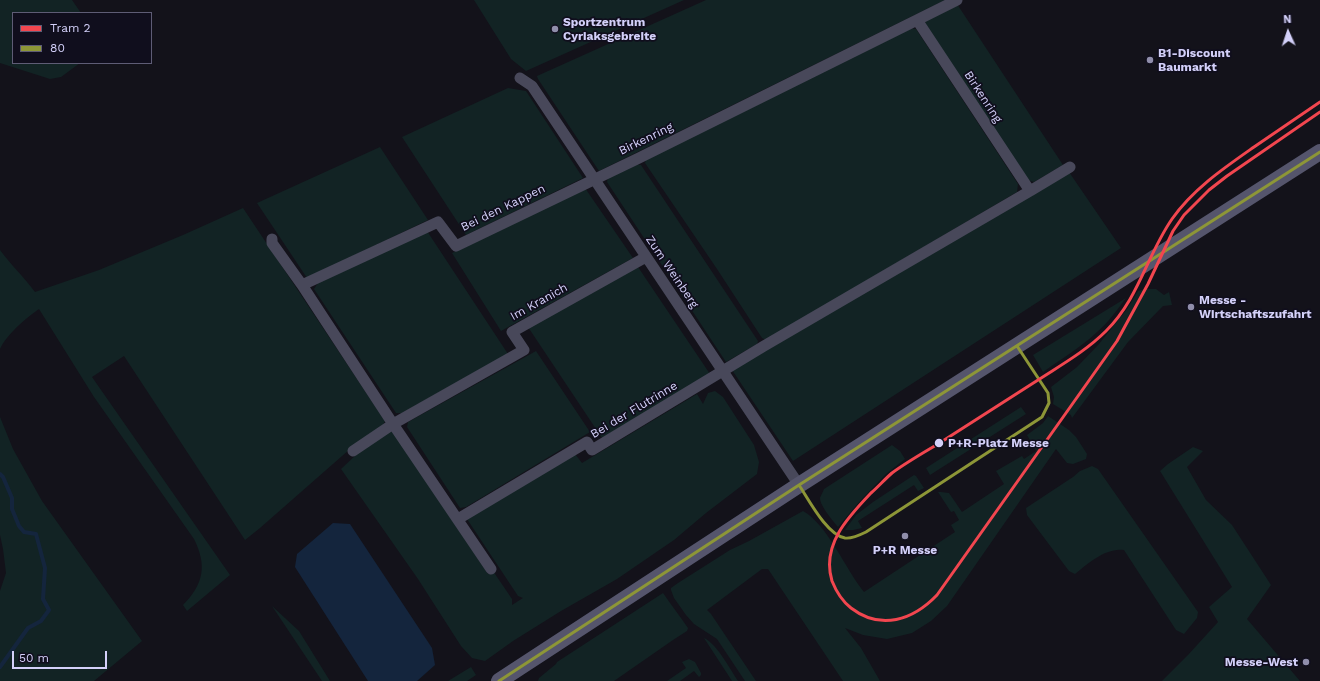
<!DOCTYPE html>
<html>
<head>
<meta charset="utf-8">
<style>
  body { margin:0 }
  #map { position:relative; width:1320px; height:681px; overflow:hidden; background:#13121a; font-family:"Work Sans",sans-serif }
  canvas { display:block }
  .legend { position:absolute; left:12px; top:12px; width:140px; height:52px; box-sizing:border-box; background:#100e1d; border:1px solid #5e5c75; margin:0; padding:5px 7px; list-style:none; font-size:12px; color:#d3d0f9 }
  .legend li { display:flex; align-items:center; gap:8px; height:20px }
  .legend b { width:20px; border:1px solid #5e5c75 }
  .north { position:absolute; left:1268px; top:12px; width:40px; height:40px; -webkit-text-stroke:3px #100e1d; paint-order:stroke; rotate:357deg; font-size:11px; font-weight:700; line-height:16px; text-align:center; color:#d3d0f9 }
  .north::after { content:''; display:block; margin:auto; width:14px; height:18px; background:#d3d0f9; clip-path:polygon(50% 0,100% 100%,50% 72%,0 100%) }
  .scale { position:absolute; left:12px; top:651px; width:95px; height:18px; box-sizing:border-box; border:2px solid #d3d0f9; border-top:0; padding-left:5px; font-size:12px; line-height:14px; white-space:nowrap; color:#d3d0f9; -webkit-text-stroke:3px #100e1d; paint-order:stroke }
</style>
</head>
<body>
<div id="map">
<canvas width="1320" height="681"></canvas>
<ul class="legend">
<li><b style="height:5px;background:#f2464f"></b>Tram 2</li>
<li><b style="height:5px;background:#8d9637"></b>80</li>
</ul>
<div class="north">N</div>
<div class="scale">50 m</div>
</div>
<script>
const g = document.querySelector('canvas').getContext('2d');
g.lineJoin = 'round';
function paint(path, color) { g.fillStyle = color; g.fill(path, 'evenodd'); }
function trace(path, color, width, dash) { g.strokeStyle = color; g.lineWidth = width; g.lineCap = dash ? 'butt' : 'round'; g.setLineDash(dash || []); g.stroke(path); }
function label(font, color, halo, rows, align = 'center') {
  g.font = font + ' "Work Sans",sans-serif'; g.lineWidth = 3.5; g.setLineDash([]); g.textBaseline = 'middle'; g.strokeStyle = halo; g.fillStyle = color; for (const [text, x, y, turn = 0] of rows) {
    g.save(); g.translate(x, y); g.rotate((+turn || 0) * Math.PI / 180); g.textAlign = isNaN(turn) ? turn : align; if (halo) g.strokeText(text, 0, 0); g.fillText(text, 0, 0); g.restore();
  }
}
paint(new Path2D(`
  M 0,0 L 72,0 L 81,13 L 13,13 L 13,63 L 80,63 L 61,77 L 50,79 L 0,63 Z
  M 474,0 L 684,0 L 526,71 L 511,59 Z
  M 706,0 L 945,0 L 599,171 L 538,79 L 537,76 Z
  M 957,4 L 1063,165 L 1034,182 L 1027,180 L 925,23 L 927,19 Z
  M 910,28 L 916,29 L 1018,184 L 1017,192 L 766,340 L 762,338 L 717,269 L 645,163 L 646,159 Z
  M 508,88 L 526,91 L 583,178 L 466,235 L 402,137 Z
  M 380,147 L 428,220 L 307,278 L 257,203 Z
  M 636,164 L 641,165 L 758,341 L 757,344 L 726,362 L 607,182 L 608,177 Z
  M 1069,172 L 1121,248 L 793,461 L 732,370 Z
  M 585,188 L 633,258 L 501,331 L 452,253 Z
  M 243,208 L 385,421 L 383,425 L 358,442 L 260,528 L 245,540 L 124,356 L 92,377 L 230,575 L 187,611 L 183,605 C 204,584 207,565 194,539 L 94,397 L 39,309 C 26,318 7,334 0,349 L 0,250 C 11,265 24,277 35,292 L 99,270 L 183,235 Z
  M 427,231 L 508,354 L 402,413 L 396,413 L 314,289 L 318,283 Z
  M 638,267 L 710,374 L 602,438 L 528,327 Z
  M 1145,289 L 1156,289 L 1164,295 L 1169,292 L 1172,305 L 1163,306 L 1128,342 L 1072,418 L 1071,415 L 1053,404 L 1054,397 L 1051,387 L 1077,367 L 1099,344 L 1127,309 L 1138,291 Z
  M 1126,298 C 1117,310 1108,323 1096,333 C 1080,348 1061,359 1043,372 L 1033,355 Z
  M 536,351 L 590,432 L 466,507 L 460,508 L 407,427 L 408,422 Z
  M 715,391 L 723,397 L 754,445 L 759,462 L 757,474 L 706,513 L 674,540 L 617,579 L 561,611 L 513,641 L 485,661 L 472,658 L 461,646 L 418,579 L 341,469 L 358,453 L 389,432 L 393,432 L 488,574 L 493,571 L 512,599 L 512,605 L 523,598 L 518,596 L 467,519 L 575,454 L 582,463 L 697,394 L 703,404 L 708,393 Z
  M 1021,407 L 1026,414 L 930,475 L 926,468 Z
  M 1048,416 L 1069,430 L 1076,437 L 1087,454 L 1086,459 L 1073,464 L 1067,463 L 1056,449 L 947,606 L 931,621 L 912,633 L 887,639 L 863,635 L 845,628 L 861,648 L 880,681 L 843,681 L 768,569 L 762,569 L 707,610 L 711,614 L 756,681 L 745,681 L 717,639 L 694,624 L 686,615 L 674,598 L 671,590 L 671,588 L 678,583 L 730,550 L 749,541 L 803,511 C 827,524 846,570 864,592 L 955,532 L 951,525 L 959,520 L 954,511 L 951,512 L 938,492 L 941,492 L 949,493 L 962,512 L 1004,484 L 996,471 L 1022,456 L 1024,459 L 1036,451 L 1027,435 L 1043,423 Z
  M 0,417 L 13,449 L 42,501 L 142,641 L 94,681 L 0,681 L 0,591 L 6,573 L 3,549 L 0,535 Z
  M 892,445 L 900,451 L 905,459 L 886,474 L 860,501 L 838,527 C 833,521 820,506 820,498 C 821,495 823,492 824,489 Z
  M 1193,447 L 1203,451 L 1187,467 L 1206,500 L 1232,525 L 1271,585 L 1247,619 L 1300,681 L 1162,681 L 1188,655 L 1218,622 L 1209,607 L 1232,587 L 1160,471 L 1168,464 Z
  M 1092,466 L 1098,469 L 1198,612 L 1197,618 L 1184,634 L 1176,630 L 1124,550 C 1107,547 1088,563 1075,574 L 1069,571 L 1027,515 L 1026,508 L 1073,477 L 1080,471 Z
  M 914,475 L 916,476 L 924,488 L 918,491 L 914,485 L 858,521 L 862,528 L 853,530 L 845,530 L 856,515 L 873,502 Z
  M 663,593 C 671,605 680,616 688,628 L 687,631 L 673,640 L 614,681 L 538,681 L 539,678 L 556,664 L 557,662 Z
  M 272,606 L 299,631 L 330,681 L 322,681 Z
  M 704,638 C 717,644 730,669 738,681 L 732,681 Z
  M 689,659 L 695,662 L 701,673 L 701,675 L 699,677 L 694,671 L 680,681 L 667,681 L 686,668 L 682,662 Z
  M 471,667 L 476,675 L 467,681 L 448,681 Z`), '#122324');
paint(new Path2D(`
  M 333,523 L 350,524 L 432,648 L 435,665 L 417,681 L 368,681 L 295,567 L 297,554 Z`), '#14253d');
trace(new Path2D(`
  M 0,474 L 3,477 L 12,498 L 12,509 L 19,526 L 24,532 L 36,534 L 45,568 L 43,599 L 49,610 L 41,621 L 28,628 L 0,667`), '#14253d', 4);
trace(new Path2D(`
  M 917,20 L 957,0
  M 520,78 L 532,86 L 799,485
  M 1030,191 L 1070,167
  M 272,239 L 272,243 L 302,285 L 393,424 L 491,569
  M 302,285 L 438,222 L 456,246 L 639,158 L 917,20 L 1030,191 L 764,346 L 592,450 L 587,442 L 458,519
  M 353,451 L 393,424 L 524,350 L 512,332 L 646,257`), '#48485a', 11);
trace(new Path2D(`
  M 499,681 L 799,485 L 1320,152`), '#55556c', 16);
trace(new Path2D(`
  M 799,485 C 809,500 827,535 845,538 C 852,539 860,535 866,532 L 1042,417 L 1049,403 L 1048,393 L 1017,346
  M 499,681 L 799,485 L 1320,152`), '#8d9637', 3);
trace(new Path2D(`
  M 1320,102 C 1298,117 1276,132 1254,147 C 1224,168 1193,189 1172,219 C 1147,255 1139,298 1106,331 C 1086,351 1061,365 1038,380 C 1005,401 972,422 938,444 C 923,453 907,462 892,473 C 885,479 878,487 871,493 C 848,517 821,545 832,581 C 836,591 842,601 851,608 C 881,631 913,620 937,595 L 1117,341 L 1148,284 L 1173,231 L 1184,215 L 1209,190 L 1227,176 L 1320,112`), '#f2464f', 3);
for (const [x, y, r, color] of [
  [555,29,4,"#908eab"],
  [1150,60,4,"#908eab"],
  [1191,307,4,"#908eab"],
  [939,443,5,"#d3d0f9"],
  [905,536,4,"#908eab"],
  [1306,662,4,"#908eab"]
]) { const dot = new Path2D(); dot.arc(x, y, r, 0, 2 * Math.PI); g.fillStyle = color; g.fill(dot); trace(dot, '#100e1d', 1.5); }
label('bold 12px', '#d3d0f9', '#100e1d', [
  ["Sportzentrum",563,22],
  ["Cyriaksgebreite",563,36],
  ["B1-Discount",1158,53],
  ["Baumarkt",1158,67],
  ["Messe -",1199,300],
  ["Wirtschaftszufahrt",1199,314],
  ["P+R Messe",905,550,"center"],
  ["Messe-West",1298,662,"right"]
], 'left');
label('12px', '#d3d0f9', '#100e1d', [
  ["Birkenring",983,97,57],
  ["Birkenring",646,139,-26],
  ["Bei den Kappen",503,208,-26],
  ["Zum Weinberg",672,272,56],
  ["Im Kranich",539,302,-29],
  ["Bei der Flutrinne",634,410,-31]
]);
label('bold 12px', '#d3d0f9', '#100e1d', [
  ["P+R-Platz Messe",948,443]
], 'left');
</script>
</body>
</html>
